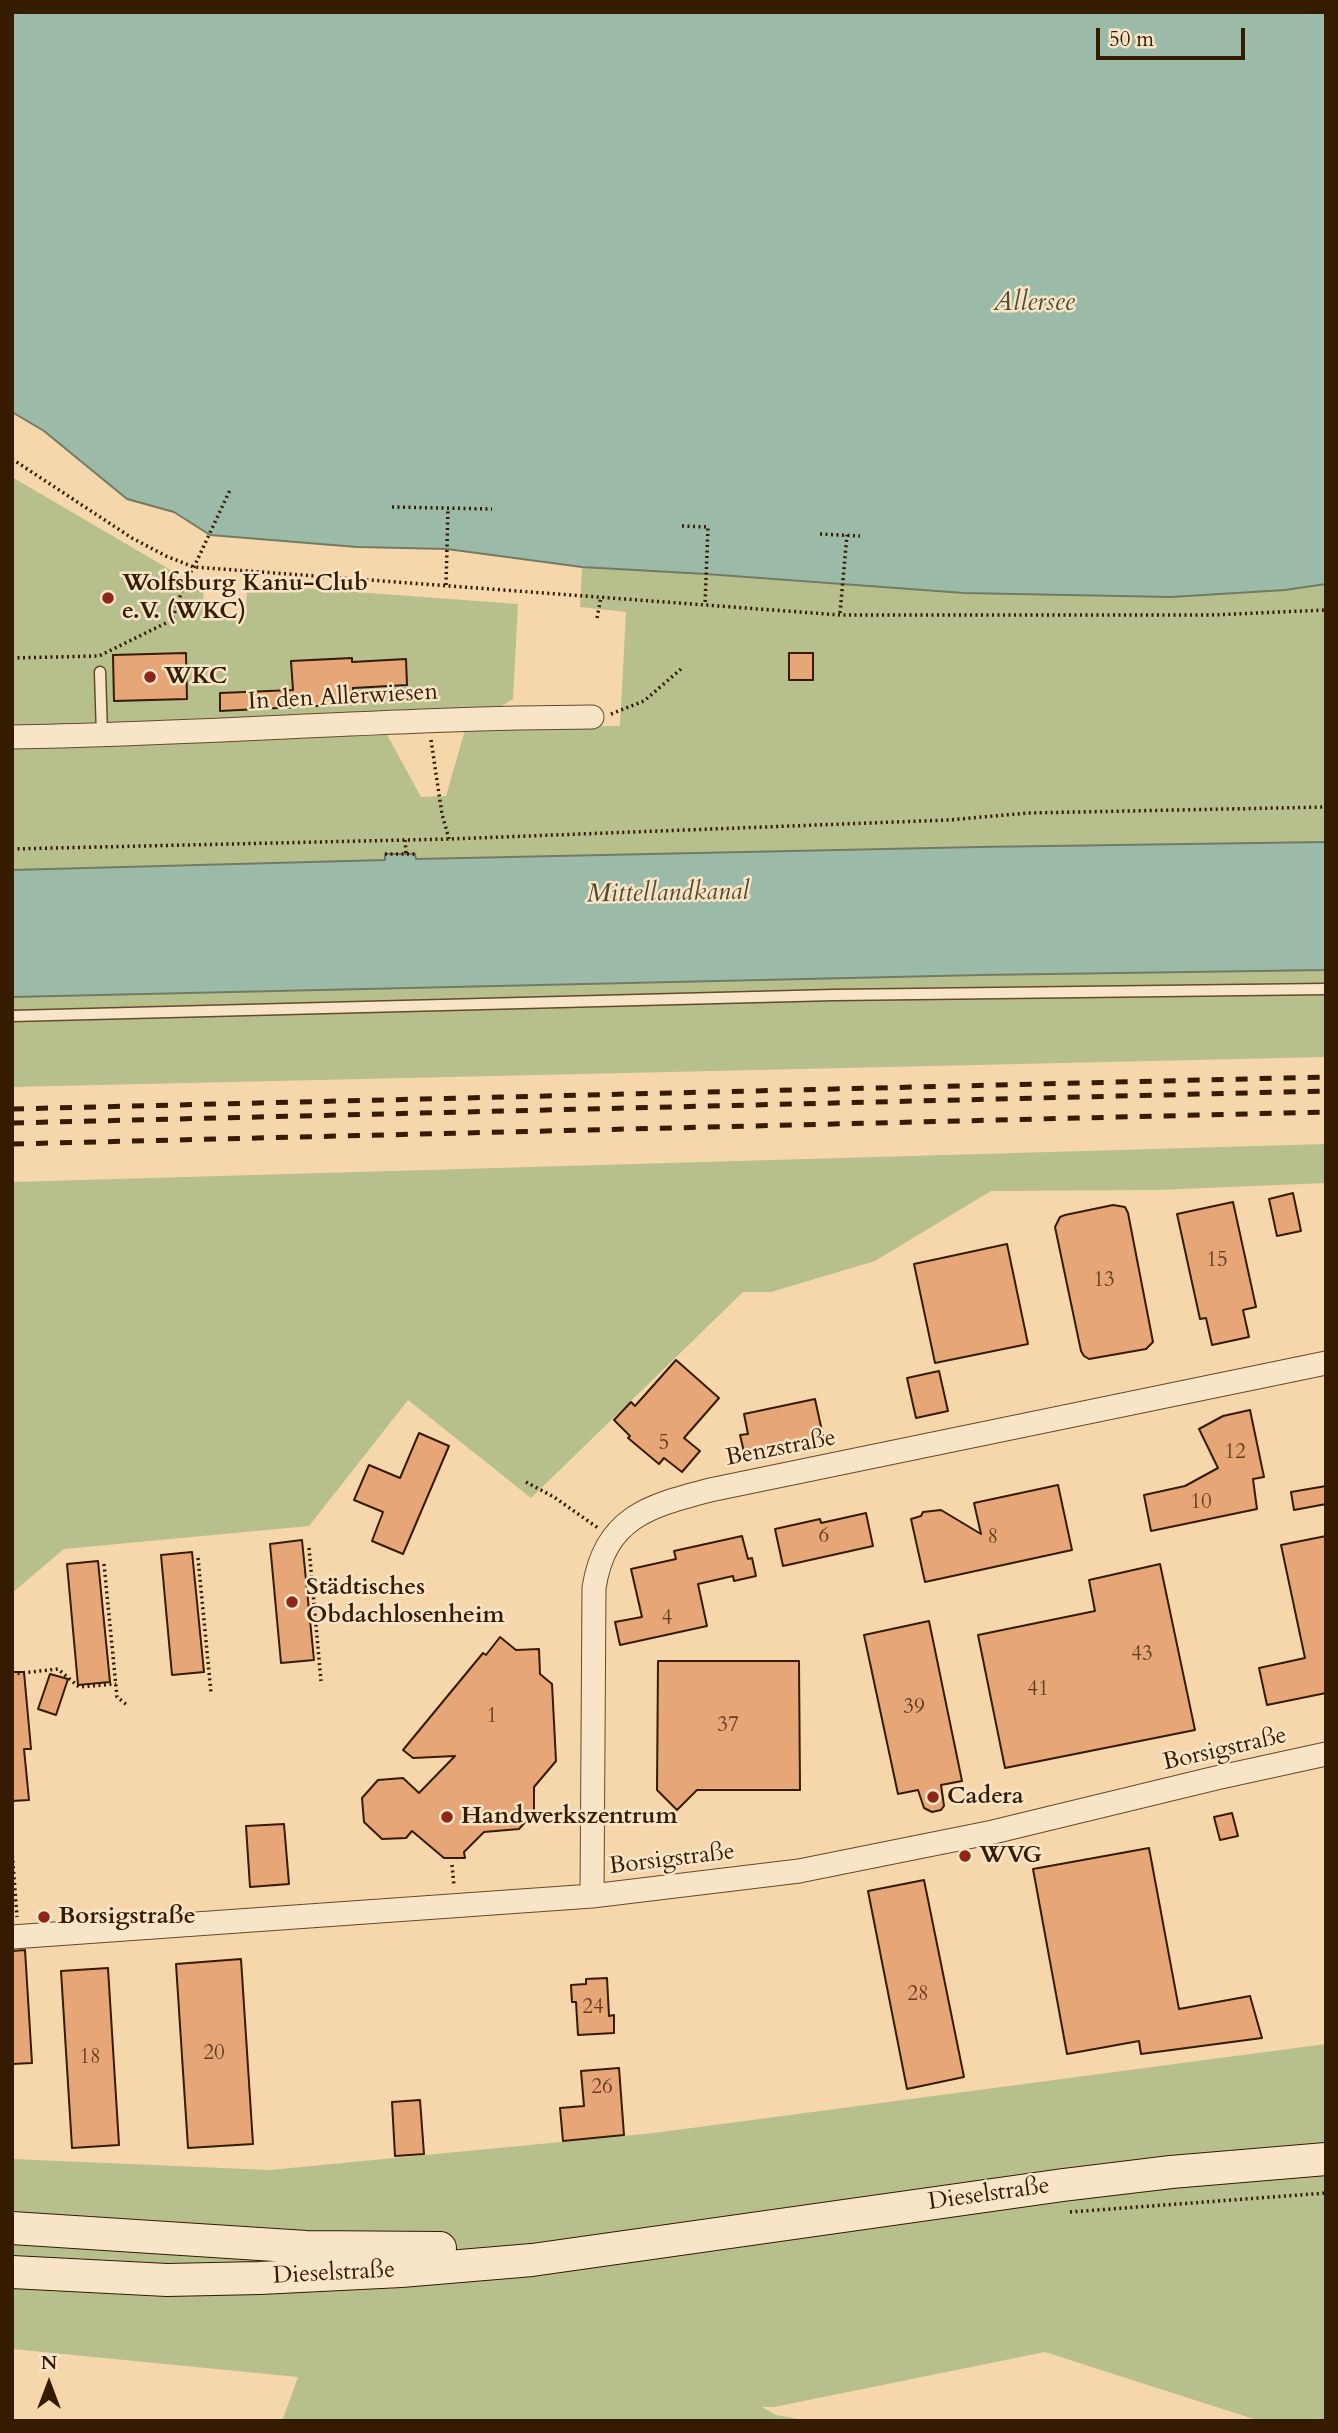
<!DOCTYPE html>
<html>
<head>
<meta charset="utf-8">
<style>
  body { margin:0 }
  #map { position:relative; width:1338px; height:2433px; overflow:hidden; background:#f5d7ab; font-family:Cardo,serif }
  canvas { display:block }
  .frame { position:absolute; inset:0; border:14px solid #351b00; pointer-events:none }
  .north { position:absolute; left:14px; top:2349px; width:70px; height:70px; -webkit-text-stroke:5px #f8e5c8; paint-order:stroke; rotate:0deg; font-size:19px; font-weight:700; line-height:28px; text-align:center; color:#351b00 }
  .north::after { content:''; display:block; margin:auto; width:24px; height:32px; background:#351b00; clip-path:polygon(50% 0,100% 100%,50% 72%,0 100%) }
  .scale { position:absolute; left:1096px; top:28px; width:149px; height:32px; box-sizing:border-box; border:4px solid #351b00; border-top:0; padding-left:9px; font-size:21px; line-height:24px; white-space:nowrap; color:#351b00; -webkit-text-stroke:5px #f8e5c8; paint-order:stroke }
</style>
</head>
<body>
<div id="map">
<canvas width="1338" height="2433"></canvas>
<div class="frame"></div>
<div class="north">N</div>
<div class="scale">50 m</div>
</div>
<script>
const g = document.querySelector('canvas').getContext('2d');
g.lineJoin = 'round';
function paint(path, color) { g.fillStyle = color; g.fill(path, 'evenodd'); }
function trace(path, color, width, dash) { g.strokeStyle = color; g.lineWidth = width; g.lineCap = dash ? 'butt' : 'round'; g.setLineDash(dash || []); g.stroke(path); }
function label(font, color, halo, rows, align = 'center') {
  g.font = font + ' Cardo,serif'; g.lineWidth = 5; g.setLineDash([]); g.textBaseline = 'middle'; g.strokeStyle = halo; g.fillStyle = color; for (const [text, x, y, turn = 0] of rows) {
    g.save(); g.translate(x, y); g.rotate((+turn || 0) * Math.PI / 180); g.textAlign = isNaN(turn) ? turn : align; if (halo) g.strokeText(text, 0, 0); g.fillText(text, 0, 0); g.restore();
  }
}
paint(new Path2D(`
  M 12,477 L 186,579 L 203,580 L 204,615 L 246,617 L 247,584 L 518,604 L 513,699 L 467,728 L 620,726 L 626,612 L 580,607 L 582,567 C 756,576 929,594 1103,596 C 1151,597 1198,595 1246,592 C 1273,591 1300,590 1326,584 L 1326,842 L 978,847 L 415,859 L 414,854 L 385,854 L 385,860 L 12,870 ZM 465,730 L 446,796 L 421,797 L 386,733 Z
  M 1326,970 L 1326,1057 L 12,1087 L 12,997 L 981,975 Z
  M 1326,1144 L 1326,1183 L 1159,1190 L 991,1191 L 875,1261 L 771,1292 L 743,1292 L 531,1498 L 408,1400 L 309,1526 L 64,1549 L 12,1593 L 12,1182 Z
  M 1326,2044 L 1326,2421 L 1260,2421 L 1045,2352 L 774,2407 L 762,2407 L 776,2415 L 808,2421 L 282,2421 L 298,2377 L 12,2349 L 12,2159 L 270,2170 L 654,2133 Z`), '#b7bf8d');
const water = new Path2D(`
  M 12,12 L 1326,12 L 1326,584 L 1285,590 L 1171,597 L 964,593 L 706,574 L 582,567 L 447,549 L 357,547 L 210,535 L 174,512 L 127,499 L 44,431 L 12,412 Z
  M 1326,842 L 1326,970 L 981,975 L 12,997 L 12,870 L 385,860 L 385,854 L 415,854 L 416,859 L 978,847 Z`);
paint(water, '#9cbaa8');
trace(water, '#737a65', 2);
const building = new Path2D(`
  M 186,653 L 187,699 L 114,701 L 113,655 Z
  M 789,653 L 813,653 L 813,680 L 789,680 Z
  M 352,658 L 352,662 L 406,659 L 407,685 L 353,688 L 354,704 L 220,711 L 220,693 L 293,690 L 291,661 Z
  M 1293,1193 L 1301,1231 L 1277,1236 L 1269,1199 Z
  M 1233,1202 L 1256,1307 L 1243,1310 L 1249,1337 L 1212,1345 L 1206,1318 L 1200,1319 L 1177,1214 Z
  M 1113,1205 L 1125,1207 L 1128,1213 L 1153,1342 L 1146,1349 L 1089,1359 L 1084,1356 L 1081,1351 L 1055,1227 L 1060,1217 L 1065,1215 Z
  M 1007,1244 L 1028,1344 L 935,1363 L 914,1264 Z
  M 676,1360 L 719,1398 L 684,1438 L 700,1451 L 682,1472 L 664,1458 L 659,1464 L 628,1438 L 630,1436 L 614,1420 L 631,1402 L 635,1406 Z
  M 939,1371 L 948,1411 L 916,1418 L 907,1378 Z
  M 815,1399 L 823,1436 L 744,1452 L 740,1435 L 748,1434 L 744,1414 Z
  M 1250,1410 L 1264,1477 L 1253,1479 L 1257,1509 L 1151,1531 L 1144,1495 L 1185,1486 L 1218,1468 L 1199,1429 L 1223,1416 Z
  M 419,1433 L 449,1446 L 403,1554 L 372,1541 L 383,1512 L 354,1500 L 369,1465 L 400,1478 Z
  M 1058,1485 L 1072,1550 L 925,1582 L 911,1519 L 921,1516 L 923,1512 L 941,1510 L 981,1534 L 974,1503 Z
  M 1326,1486 L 1326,1504 L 1294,1510 L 1291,1492 Z
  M 866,1513 L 873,1546 L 783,1566 L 775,1529 L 820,1519 L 821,1523 Z
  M 742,1536 L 748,1559 L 752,1558 L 756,1576 L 734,1581 L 733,1576 L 698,1584 L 707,1626 L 620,1645 L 615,1622 L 642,1617 L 631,1569 L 676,1559 L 674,1551 Z
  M 1326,1536 L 1326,1693 L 1267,1705 L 1259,1668 L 1305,1658 L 1281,1545 Z
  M 302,1540 L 314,1660 L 281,1663 L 270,1544 Z
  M 192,1552 L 204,1672 L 172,1675 L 161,1555 Z
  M 98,1561 L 110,1682 L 78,1685 L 67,1564 Z
  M 1160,1564 L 1195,1730 L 1005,1768 L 978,1635 L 1095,1611 L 1089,1580 Z
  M 929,1621 L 962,1781 L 941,1785 L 944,1806 L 941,1810 L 932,1812 L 924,1808 L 918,1790 L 898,1794 L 864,1635 Z
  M 500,1637 L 516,1650 L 539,1649 L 540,1674 L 552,1684 L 556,1761 L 534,1787 L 534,1812 L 519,1829 L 484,1832 L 464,1852 L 465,1858 L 444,1858 L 412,1831 L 406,1838 L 382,1839 L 364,1822 L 362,1798 L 378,1780 L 403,1778 L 419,1793 L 455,1756 L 413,1758 L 403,1750 L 483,1653 L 486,1655 Z
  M 658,1661 L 799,1661 L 800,1790 L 697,1790 L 677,1810 L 657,1790 Z
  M 12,1672 L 24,1672 L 31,1749 L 24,1749 L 29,1800 L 12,1801 Z
  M 50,1674 L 68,1679 L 56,1715 L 38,1709 Z
  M 1232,1813 L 1238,1836 L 1220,1840 L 1214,1817 Z
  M 284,1824 L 289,1884 L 250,1887 L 246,1826 Z
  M 1149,1848 L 1179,2009 L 1250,1996 L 1262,2038 L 1141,2054 L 1139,2041 L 1067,2054 L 1033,1869 Z
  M 924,1880 L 964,2077 L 907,2089 L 868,1891 Z
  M 25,1950 L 32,2063 L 12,2064 L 12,1951 Z
  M 241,1959 L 253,2144 L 188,2148 L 176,1964 Z
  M 108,1968 L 119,2145 L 72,2148 L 61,1971 Z
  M 607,1978 L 609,2016 L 614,2015 L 614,2033 L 578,2035 L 576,2002 L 572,2002 L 571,1985 L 586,1984 L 586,1979 Z
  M 619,2068 L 624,2135 L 563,2141 L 560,2108 L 584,2106 L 581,2071 Z
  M 420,2100 L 424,2154 L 395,2156 L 392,2102 Z`);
paint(building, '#e6a678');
trace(building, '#351b00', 2);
const service = new Path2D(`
  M 100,672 L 102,735
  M 12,1016 L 834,995 L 1326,989`);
const minor = new Path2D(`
  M 12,737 C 205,734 398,718 592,717
  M 592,1896 L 594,1588 C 605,1517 649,1506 710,1490 L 1326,1363
  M 12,1937 L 592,1896 L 799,1871 L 993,1832 L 1216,1778 L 1326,1754`);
const secondary = new Path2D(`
  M 12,2228 L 306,2247 L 440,2248
  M 12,2272 L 167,2280 L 260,2278 L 401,2271 L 532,2260 L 1063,2185 L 1171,2172 L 1326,2159`);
trace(service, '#654a2b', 13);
trace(minor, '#654a2b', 25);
trace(secondary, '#351b00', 34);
trace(new Path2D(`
  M 12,459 L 132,538 L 166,556 L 194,567 L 840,615 L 1211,615 L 1326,610
  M 392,507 L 492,509
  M 682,526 L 708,527 L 705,605
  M 820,534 L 860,536
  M 446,585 L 448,508
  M 840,613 L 847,535
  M 597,618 L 601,597
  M 12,658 L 99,656 L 172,620 L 186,579 L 194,567 L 230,490
  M 611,714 L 644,701 L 681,669
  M 431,740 L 442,814 L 449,839
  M 405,840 L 406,854
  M 12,849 L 449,839 L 948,820 L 1028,813 L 1326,807
  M 385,854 L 415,854
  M 526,1482 L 554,1497 L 598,1528
  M 309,1548 L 321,1681
  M 198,1558 L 211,1693
  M 104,1564 L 117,1697 L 127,1705
  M 12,1674 L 58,1669 L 79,1687 L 116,1684
  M 12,1850 L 17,1917
  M 452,1865 L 454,1886
  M 1070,2212 L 1326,2193`), '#351b00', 3.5, [2, 3.5]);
trace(service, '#f8e5c8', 10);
trace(minor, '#f8e5c8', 23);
trace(secondary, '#f8e5c8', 32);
trace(new Path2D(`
  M 12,1109 L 1326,1077
  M 12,1123 L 1326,1091
  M 12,1144 L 1326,1112`), '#351b00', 5, [12, 12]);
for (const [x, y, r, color] of [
  [108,598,7,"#8f2418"],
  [150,677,7,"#8f2418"],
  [292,1602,7,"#8f2418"],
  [933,1797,7,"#8f2418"],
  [447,1817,7,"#8f2418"],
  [965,1856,7,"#8f2418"],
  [44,1917,7,"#8f2418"]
]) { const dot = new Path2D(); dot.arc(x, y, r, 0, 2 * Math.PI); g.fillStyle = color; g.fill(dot); trace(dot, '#f8e5c8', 2.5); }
label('21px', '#613e1e', null, [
  ["15",1217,1261],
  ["13",1104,1281],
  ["5",664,1444],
  ["12",1235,1453],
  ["10",1201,1503],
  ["6",824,1537],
  ["8",993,1538],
  ["4",667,1619],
  ["43",1142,1655],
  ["41",1038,1690],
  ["39",914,1708],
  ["1",492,1717],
  ["37",728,1726],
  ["28",918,1995],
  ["24",593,2008],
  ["20",214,2054],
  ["18",90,2058],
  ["26",602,2088]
]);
label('bold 24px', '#351b00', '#f8e5c8', [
  ["Wolfsburg Kanu-Club",122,584],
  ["e.V. (WKC)",122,612],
  ["WKC",164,677],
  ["Städtisches",306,1588],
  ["Obdachlosenheim",306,1616],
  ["Cadera",947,1797],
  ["Handwerkszentrum",461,1817],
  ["WVG",979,1856],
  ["Borsigstraße",58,1917]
], 'left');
label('24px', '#351b00', '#f8e5c8', [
  ["In den Allerwiesen",343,698,-3],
  ["Benzstraße",781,1449,-11],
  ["Borsigstraße",1225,1750,-13],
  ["Borsigstraße",672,1860,-7],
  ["Dieselstraße",989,2195,-8],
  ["Dieselstraße",334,2274,-3]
]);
label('italic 26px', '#544b32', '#f8e5c8', [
  ["Allersee",1034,304],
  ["Mittellandkanal",668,894,-1]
]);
</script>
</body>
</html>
